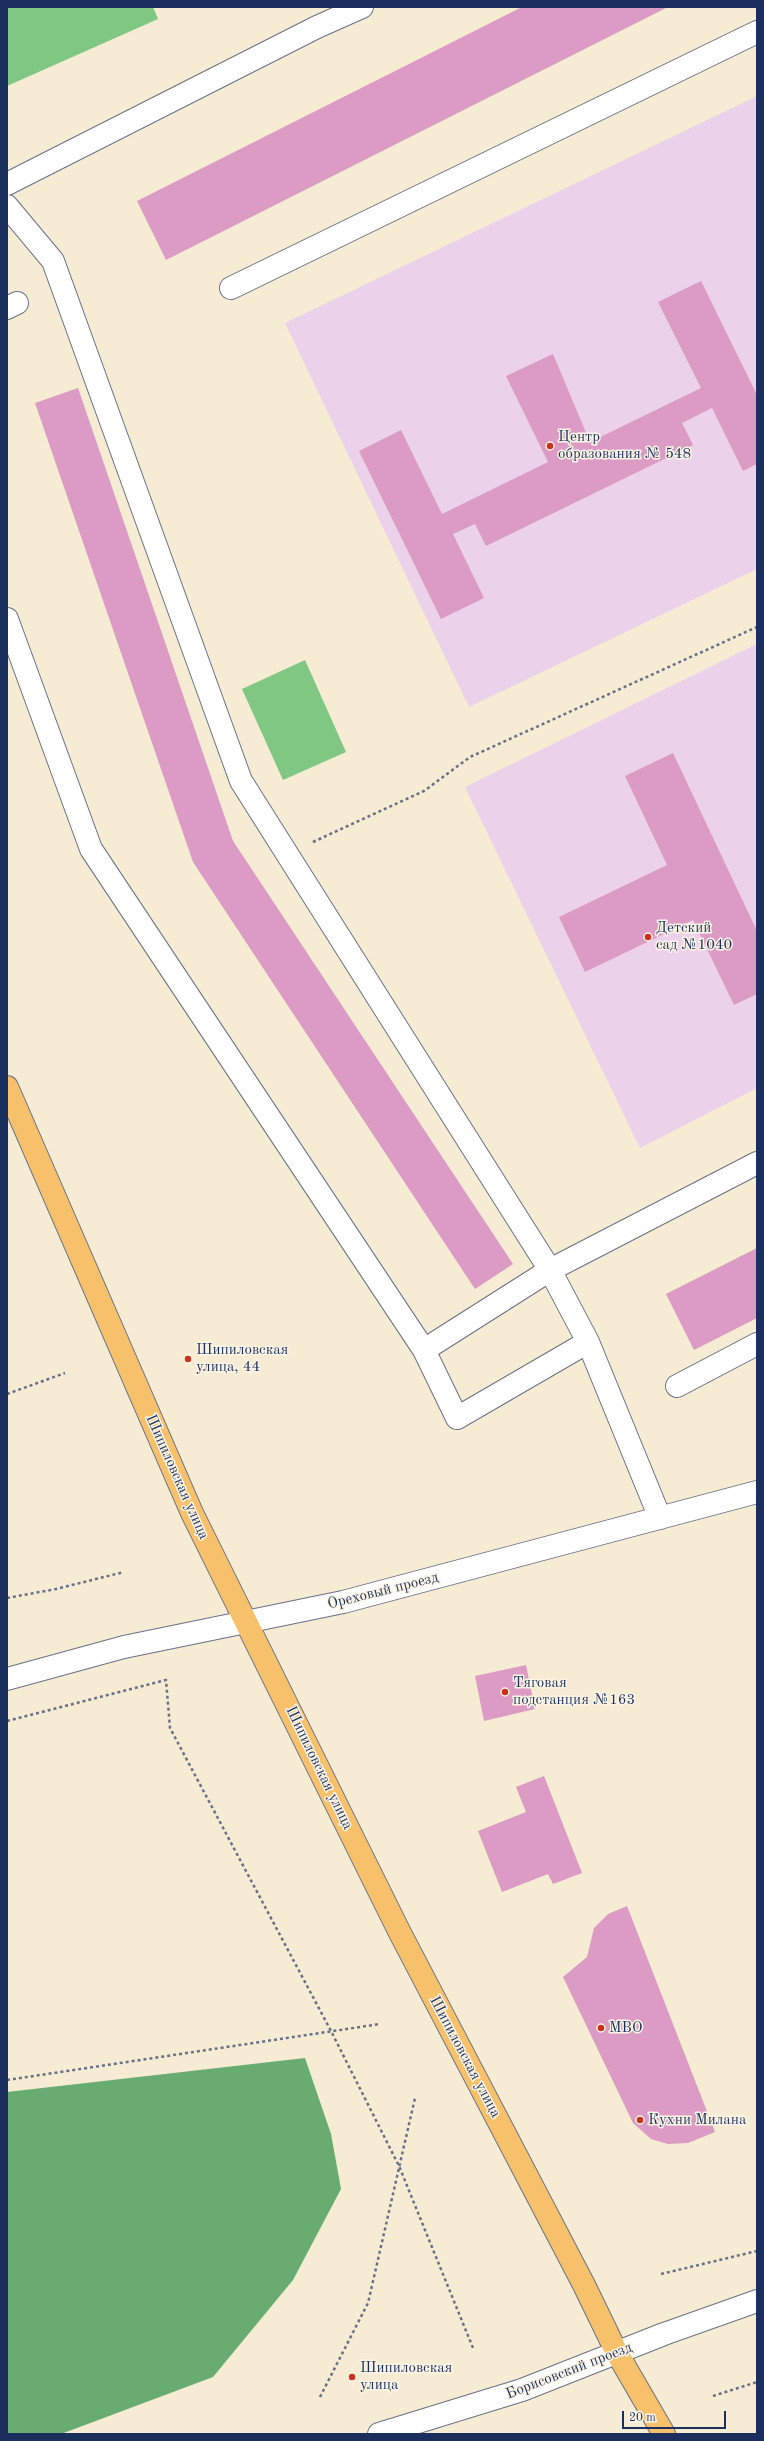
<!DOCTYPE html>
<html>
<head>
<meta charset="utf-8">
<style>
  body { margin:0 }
  #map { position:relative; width:764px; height:2441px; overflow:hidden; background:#f6ebd3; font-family:"Old Standard TT",serif }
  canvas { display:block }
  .frame { position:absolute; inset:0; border:8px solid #1b2f5e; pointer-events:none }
  .scale { position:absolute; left:622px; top:2411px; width:104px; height:18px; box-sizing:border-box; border:2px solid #1b2f5e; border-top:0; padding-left:5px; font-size:12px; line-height:14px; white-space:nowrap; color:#1b2f5e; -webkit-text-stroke:3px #fcf5e5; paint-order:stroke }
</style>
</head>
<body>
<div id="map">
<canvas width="764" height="2441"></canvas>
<div class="frame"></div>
<div class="scale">20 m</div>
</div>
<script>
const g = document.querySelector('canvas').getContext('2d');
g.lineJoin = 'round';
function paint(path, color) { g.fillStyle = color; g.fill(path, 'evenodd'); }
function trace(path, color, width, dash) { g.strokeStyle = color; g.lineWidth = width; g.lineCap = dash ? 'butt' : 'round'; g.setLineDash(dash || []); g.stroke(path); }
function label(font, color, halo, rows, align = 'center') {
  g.font = font + ' "Old Standard TT",serif'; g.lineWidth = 3; g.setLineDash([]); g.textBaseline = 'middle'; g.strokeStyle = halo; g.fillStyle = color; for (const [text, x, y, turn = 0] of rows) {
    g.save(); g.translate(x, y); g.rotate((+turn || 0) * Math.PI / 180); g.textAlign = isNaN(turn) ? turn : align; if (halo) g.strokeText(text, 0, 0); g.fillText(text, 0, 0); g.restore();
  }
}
paint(new Path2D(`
  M 757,96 L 757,569 L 469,707 L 285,323 Z
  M 757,644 L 757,1088 L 640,1148 L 465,787 Z`), '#ecd1ea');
paint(new Path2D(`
  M 7,7 L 153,7 L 158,19 L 7,86 Z
  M 305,660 L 346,752 L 283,780 L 242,689 Z`), '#80c783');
paint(new Path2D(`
  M 305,2058 L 331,2134 L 341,2189 L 293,2280 L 213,2377 L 61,2434 L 7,2434 L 7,2092 Z`), '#68ac71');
paint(new Path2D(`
  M 522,7 L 668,7 L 166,260 L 137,201 Z
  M 701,281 L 757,395 L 757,464 L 743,471 L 712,408 L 682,423 L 693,445 L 486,546 L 475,524 L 453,534 L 484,598 L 441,619 L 359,451 L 401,430 L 442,514 L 548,462 L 506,376 L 553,354 L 590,442 L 701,388 L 658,302 Z
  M 78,388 L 233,841 L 513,1264 L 475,1289 L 193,862 L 35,403 Z
  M 673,753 L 757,931 L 757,994 L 734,1005 L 693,920 L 585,972 L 559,917 L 667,865 L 625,776 Z
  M 757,1248 L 757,1318 L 694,1350 L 666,1294 Z
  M 526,1665 L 535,1709 L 484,1721 L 475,1676 Z
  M 544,1776 L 582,1873 L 553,1884 L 548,1874 L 502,1892 L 478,1831 L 526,1812 L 516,1787 Z
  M 627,1906 L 715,2132 L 688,2143 L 668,2144 L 651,2139 L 633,2123 L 563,1977 L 587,1957 L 594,1928 L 608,1914 Z`), '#db9bc4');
const minor = new Path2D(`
  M 7,184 L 317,27 L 362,7
  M 7,206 L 53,261 L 241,781 L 550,1270 L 588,1342 L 660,1518
  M 231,288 L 757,32
  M 7,308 L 17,303
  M 7,619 L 91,849 L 424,1350
  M 588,1342 L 457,1418 L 424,1350 L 550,1270 L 757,1163
  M 677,1386 L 757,1344
  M 7,1679 L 124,1647 L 343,1602 L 757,1492
  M 379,2434 L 522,2390 L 664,2334 L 757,2301`);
const major = new Path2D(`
  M 7,1087 L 192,1513 L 399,1931 L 584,2285 L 617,2353 L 664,2434`);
trace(minor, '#687187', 24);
trace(major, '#687187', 24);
trace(new Path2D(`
  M 313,842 L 424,791 L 470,757 L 757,627
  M 7,1394 L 65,1373
  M 7,1598 L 56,1589 L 124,1572
  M 7,1721 L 166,1680 L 170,1728 L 331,2031 L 399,2166 L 473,2348
  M 7,2080 L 380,2024
  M 661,2274 L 757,2251
  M 713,2396 L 757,2382
  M 320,2397 L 368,2303 L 415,2098`), '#687187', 2.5, [3, 3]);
trace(minor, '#fff', 22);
trace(major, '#f7c06b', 22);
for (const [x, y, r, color] of [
  [550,446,4,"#c8321e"],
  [648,937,4,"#c8321e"],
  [188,1359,4,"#c8321e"],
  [505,1692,4,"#c8321e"],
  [601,2028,4,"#c8321e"],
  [640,2120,4,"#c8321e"],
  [352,2377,4,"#c8321e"]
]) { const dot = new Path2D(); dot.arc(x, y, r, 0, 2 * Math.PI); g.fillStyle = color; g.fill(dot); trace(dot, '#fcf5e5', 1.5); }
label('15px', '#1b2f5e', '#fcf5e5', [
  ["Центр",558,437],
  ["образования № 548",558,454],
  ["Детский",656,928],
  ["сад №1040",656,945],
  ["Шипиловская",196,1350],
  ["улица, 44",196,1367],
  ["Тяговая",513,1683],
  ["подстанция №163",513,1700],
  ["МВО",609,2028],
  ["Кухни Милана",648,2120],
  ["Шипиловская",360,2368],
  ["улица",360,2385]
], 'left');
label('15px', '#1b2f5e', '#fcf5e5', [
  ["Шипиловская улица",177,1477,66],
  ["Ореховый проезд",383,1591,-14],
  ["Шипиловская улица",319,1768,64],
  ["Шипиловская улица",465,2057,62],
  ["Борисовский проезд",569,2371,-21]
]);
</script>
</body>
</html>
